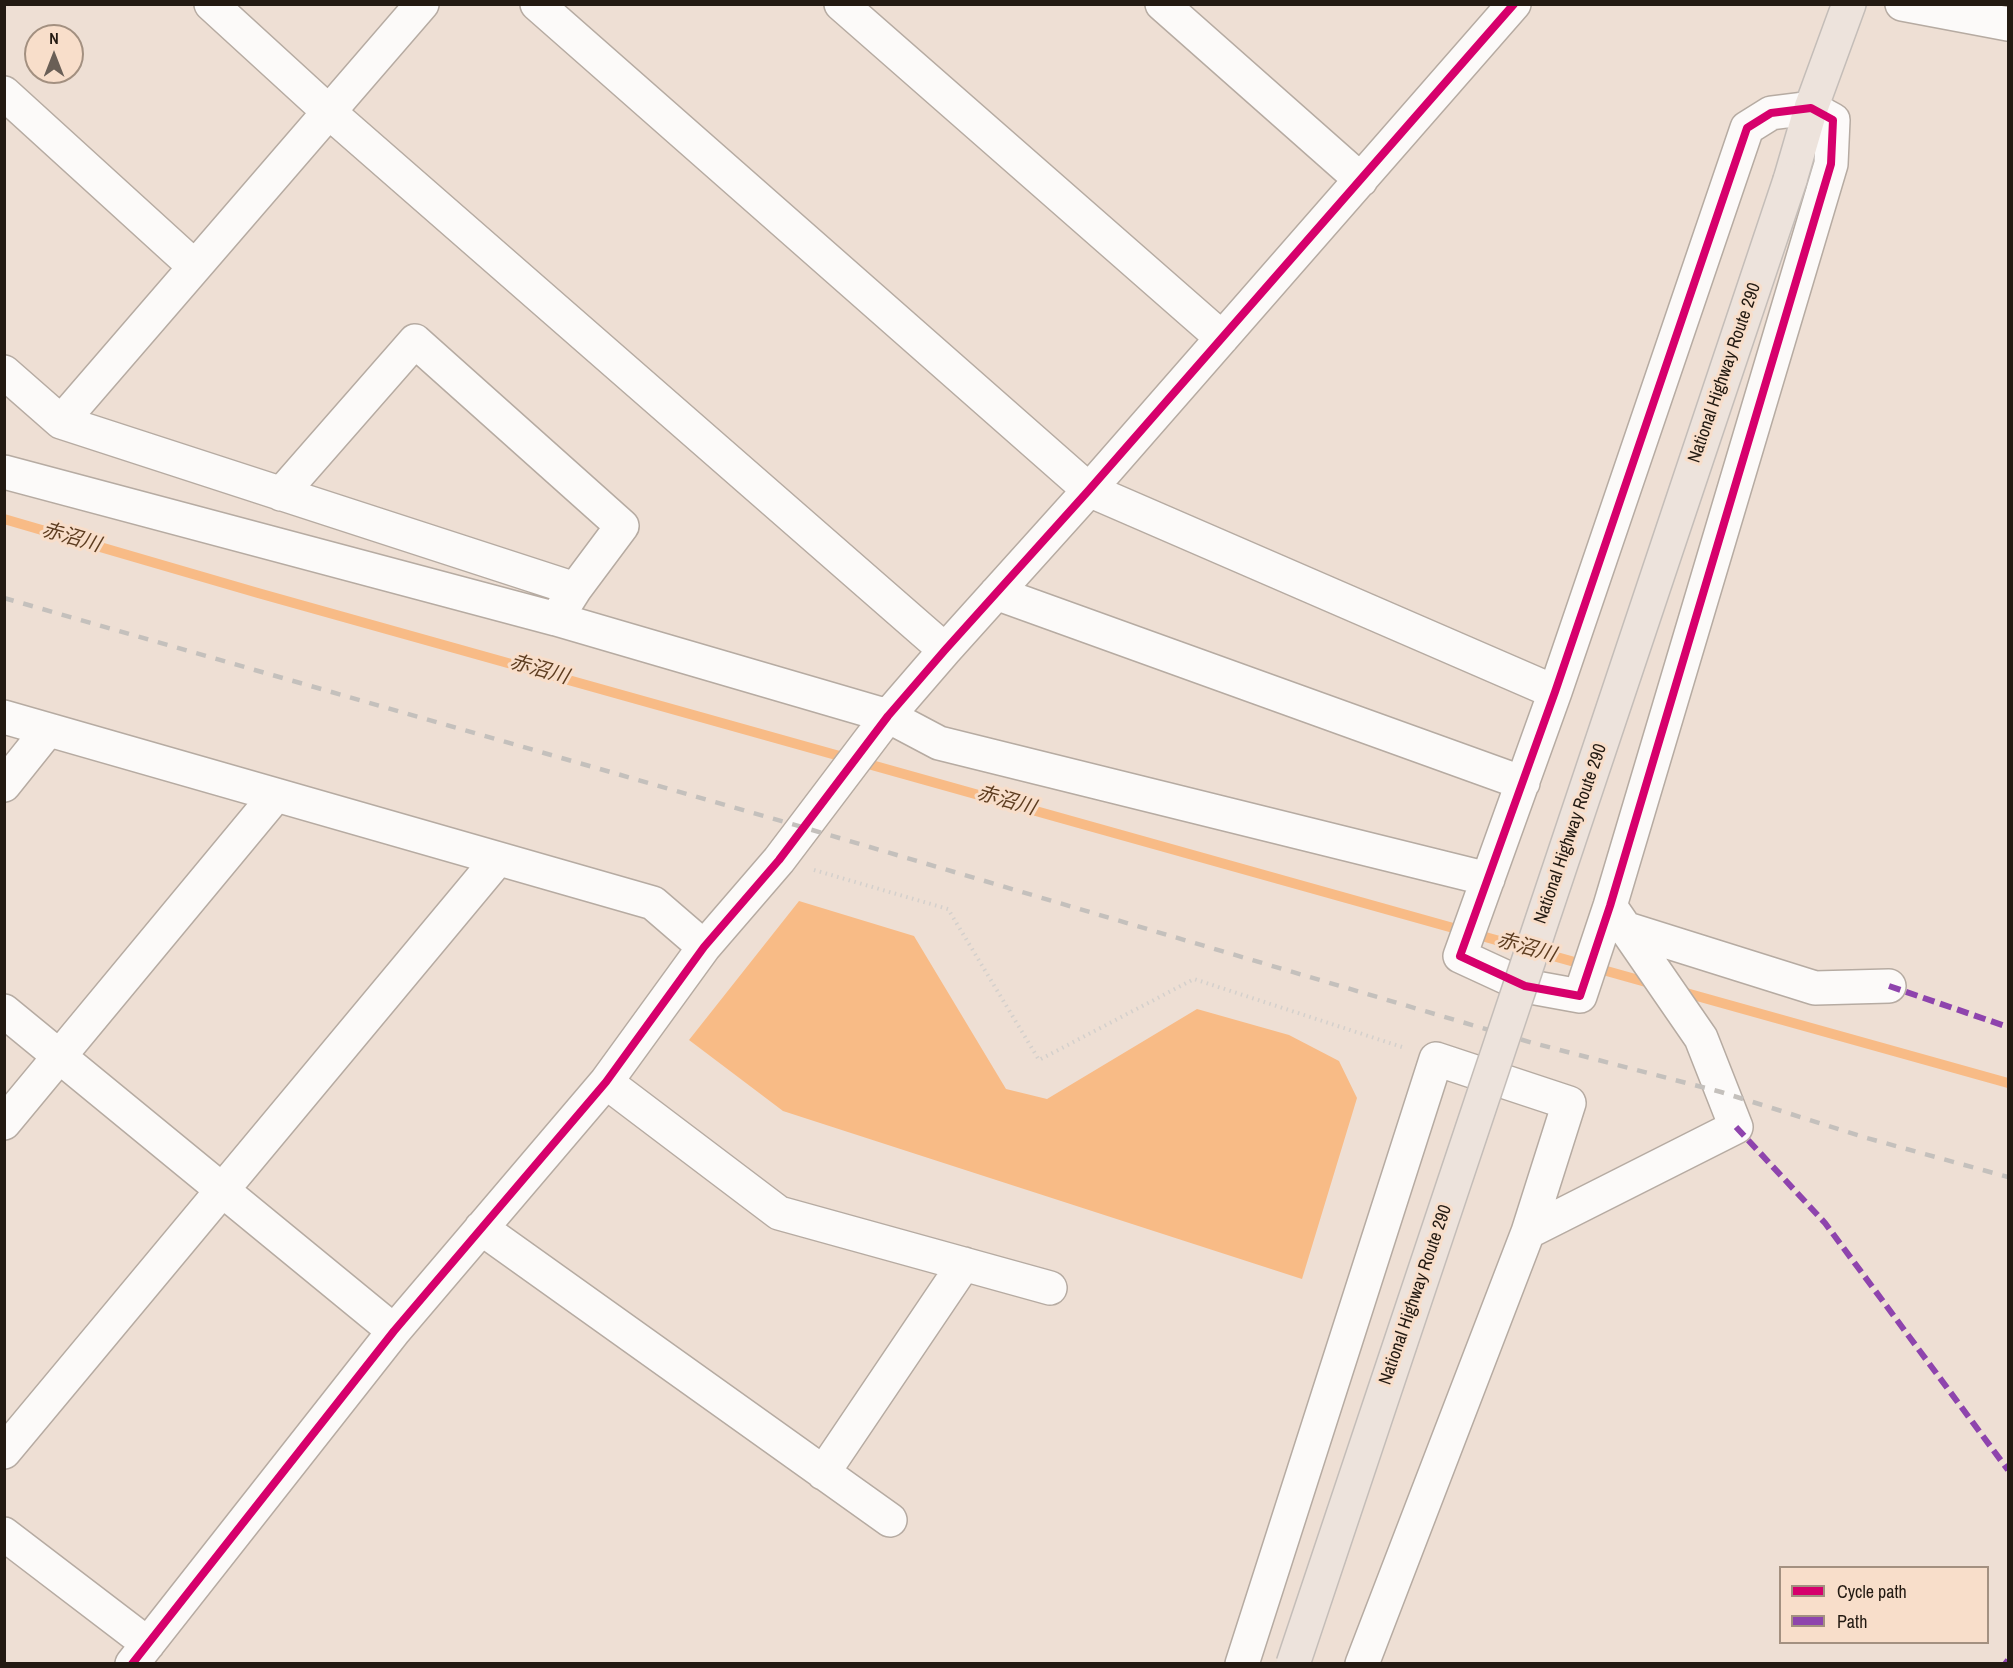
<!DOCTYPE html>
<html>
<head>
<meta charset="utf-8">
<style>
  body { margin:0 }
  #map { position:relative; width:2013px; height:1668px; overflow:hidden; background:#eedfd4; font-family:"Archivo Narrow",sans-serif }
  canvas { display:block }
  .frame { position:absolute; inset:0; border:6px solid #231a12; pointer-events:none }
  .legend { position:absolute; left:1779px; top:1566px; width:210px; height:78px; box-sizing:border-box; background:#f8deca; border:2px solid #a39080; margin:0; padding:8px 10px; list-style:none; font-size:18px; color:#231a12 }
  .legend li { display:flex; align-items:center; gap:12px; height:30px }
  .legend b { width:30px; border:2px solid #a39080 }
  .north { position:absolute; left:24px; top:24px; width:60px; height:60px; box-sizing:border-box; background:#f8deca; border:2px solid #a39080; border-radius:50%; rotate:0deg; font-size:16px; font-weight:700; line-height:24px; text-align:center; color:#231a12 }
  .north::after { content:''; display:block; margin:auto; width:21px; height:27px; background:#6a5f56; clip-path:polygon(50% 0,100% 100%,50% 72%,0 100%) }
</style>
</head>
<body>
<div id="map">
<canvas width="2013" height="1668"></canvas>
<div class="frame"></div>
<ul class="legend">
<li><b style="height:8px;background:#d6006c"></b>Cycle path</li>
<li><b style="height:8px;background:#8e44ad"></b>Path</li>
</ul>
<div class="north">N</div>
</div>
<script>
const g = document.querySelector('canvas').getContext('2d');
g.lineJoin = 'round';
function paint(path, color) { g.fillStyle = color; g.fill(path, 'evenodd'); }
function trace(path, color, width, dash) { g.strokeStyle = color; g.lineWidth = width; g.lineCap = dash ? 'butt' : 'round'; g.setLineDash(dash || []); g.stroke(path); }
function label(font, color, halo, rows, align = 'center') {
  g.font = font + ' "Archivo Narrow","Noto Sans JP",sans-serif'; g.lineWidth = 6; g.setLineDash([]); g.textBaseline = 'middle'; g.strokeStyle = halo; g.fillStyle = color; for (const [text, x, y, turn = 0] of rows) {
    g.save(); g.translate(x, y); g.rotate((+turn || 0) * Math.PI / 180); g.textAlign = isNaN(turn) ? turn : align; if (halo) g.strokeText(text, 0, 0); g.fillText(text, 0, 0); g.restore();
  }
}
paint(new Path2D(`
  M 799,901 L 914,936 L 1006,1089 L 1047,1099 L 1197,1009 L 1289,1035 L 1339,1061 L 1357,1098 L 1302,1279 L 783,1111 L 689,1040 Z`), '#f8bb86');
trace(new Path2D(`
  M 4,519 L 258,593 L 1653,984
  M 1679,991 L 2008,1083`), '#f8bb86', 10);
const minor = new Path2D(`
  M 211,4 L 329,112 L 945,650
  M 537,4 L 1089,490 L 1555,692
  M 841,4 L 1222,338
  M 1162,4 L 1361,180
  M 1902,4 L 2008,24
  M 4,93 L 195,267
  M 1811,108 L 1833,120 L 1831,164 L 1610,906 L 1580,996 L 1525,986 L 1460,956 L 1555,692 L 1747,128 L 1771,113 Z
  M 4,372 L 61,422 L 575,589 L 556,619
  M 61,422 L 422,4
  M 4,472 L 556,619 L 888,716 L 939,743 L 1488,879
  M 281,494 L 415,341 L 622,526 L 575,589
  M 996,593 L 1523,783
  M 4,717 L 653,903 L 704,947
  M 4,785 L 48,730
  M 1624,928 L 1815,988 L 1889,986
  M 4,1011 L 394,1331
  M 606,1082 L 779,1213 L 1050,1288
  M 4,1123 L 276,795
  M 481,1228 L 890,1520
  M 1528,1232 L 1736,1127 L 1701,1038 L 1610,906
  M 4,1452 L 498,859
  M 823,1473 L 964,1264
  M 4,1534 L 148,1644
  M 132,1664 L 394,1331 L 606,1082 L 704,947 L 779,860 L 888,716 L 945,650 L 1089,490 L 1514,4
  M 1242,1664 L 1436,1059 L 1569,1103 L 1528,1232 L 1362,1664`);
const highway = new Path2D(`
  M 1790,180 L 1811,108 L 1849,4`);
trace(minor, '#b6aba2', 36);
trace(highway, '#c4bdb8', 36);
trace(new Path2D(`
  M 814,870 L 948,909 L 1039,1060 L 1194,979 L 1405,1048`), '#d4d0cc', 4, [1.5, 4.5]);
trace(minor, '#fcfaf9', 33);
trace(highway, '#ede3dc', 33);
trace(new Path2D(`
  M 4,598 L 802,827 L 1533,1043 L 1721,1092 L 1867,1138 L 2008,1177`), '#c4c0bc', 4.5, [10, 10]);
const highwayBridge = new Path2D(`
  M 1293,1664 L 1790,180`);
trace(highwayBridge, '#c4bdb8', 36, []);
trace(highwayBridge, '#ede3dc', 33);
trace(new Path2D(`
  M 1889,986 L 2008,1027
  M 1736,1127 L 1825,1223 L 2008,1470
  M 2005,1664 L 2008,1660`), '#8e44ad', 6, [12, 6]);
trace(new Path2D(`
  M 1811,108 L 1833,120 L 1831,164 L 1610,906 L 1580,996 L 1525,986 L 1460,956 L 1555,692 L 1747,128 L 1771,113 Z
  M 132,1664 L 394,1331 L 606,1082 L 704,947 L 779,860 L 888,716 L 945,650 L 1089,490 L 1514,4`), '#d6006c', 8);
label('18px', '#231a12', '#f8deca', [
  ["National Highway Route 290",1725,373,-71],
  ["National Highway Route 290",1571,834,-71],
  ["National Highway Route 290",1416,1295,-71]
]);
label('italic 20px', '#5e3d20', '#f8deca', [
  ["赤沼川",71,538,16],
  ["赤沼川",539,670,16],
  ["赤沼川",1006,801,16],
  ["赤沼川",1526,948,16]
]);
</script>
</body>
</html>
